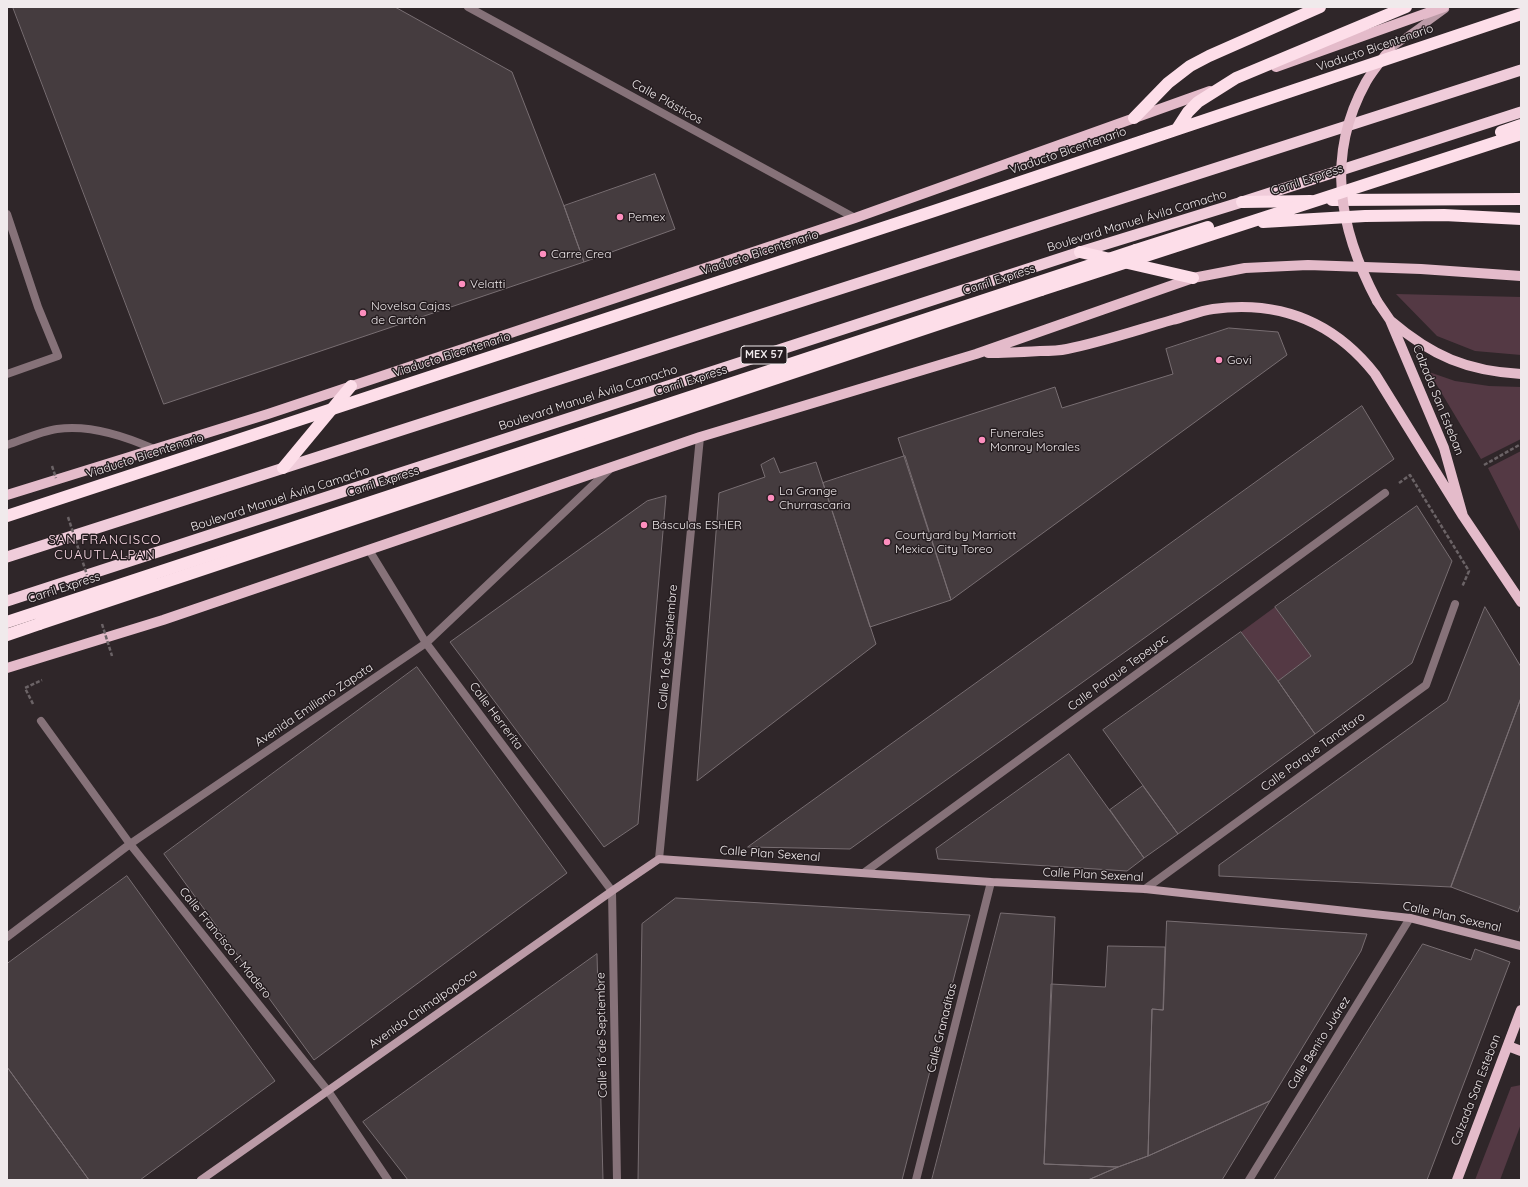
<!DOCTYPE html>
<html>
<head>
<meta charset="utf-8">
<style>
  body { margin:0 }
  #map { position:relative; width:1528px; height:1187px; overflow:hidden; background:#2f2629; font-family:Quicksand,sans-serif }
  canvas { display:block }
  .frame { position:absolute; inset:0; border:8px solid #f0eaec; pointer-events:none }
</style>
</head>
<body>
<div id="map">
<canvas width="1528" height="1187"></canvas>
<div class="frame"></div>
</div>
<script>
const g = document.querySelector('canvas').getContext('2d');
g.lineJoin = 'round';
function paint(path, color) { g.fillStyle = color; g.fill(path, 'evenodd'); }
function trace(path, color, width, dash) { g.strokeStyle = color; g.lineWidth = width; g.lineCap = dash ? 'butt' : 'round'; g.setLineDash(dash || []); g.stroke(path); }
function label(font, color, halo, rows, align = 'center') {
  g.font = font + ' Quicksand,sans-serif'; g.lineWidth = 3; g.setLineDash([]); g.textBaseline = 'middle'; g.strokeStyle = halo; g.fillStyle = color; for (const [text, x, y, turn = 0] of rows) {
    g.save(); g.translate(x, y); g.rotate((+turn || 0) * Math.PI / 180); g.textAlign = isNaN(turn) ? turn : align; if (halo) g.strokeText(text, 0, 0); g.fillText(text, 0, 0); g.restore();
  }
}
paint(new Path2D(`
  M 1396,294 L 1521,297 L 1521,355 L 1475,351 L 1437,336 Z
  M 1429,372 L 1455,381 L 1489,386 L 1521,387 L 1521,439 L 1481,459 Z
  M 1521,451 L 1521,533 L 1488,468 Z
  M 1275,607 L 1311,656 L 1278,681 L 1241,632 Z
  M 1521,1085 L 1521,1124 L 1500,1180 L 1475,1180 L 1511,1087 Z`), '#543944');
const building = new Path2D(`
  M 13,7 L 395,7 L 512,72 L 564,206 L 584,262 L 164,404 Z
  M 655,174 L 675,229 L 584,262 L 564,206 Z
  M 1229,328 L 1278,332 L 1287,355 L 951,600 L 898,438 L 1055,387 L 1062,408 L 1173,374 L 1166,349 Z
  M 1362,406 L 1394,459 L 850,849 L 748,847 Z
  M 905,456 L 951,600 L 870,627 L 823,483 Z
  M 774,458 L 780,473 L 816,462 L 876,644 L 697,781 L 719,493 L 765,477 L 761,465 Z
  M 666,496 L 638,824 L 604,847 L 450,642 L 647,501 Z
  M 1417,506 L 1452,561 L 1412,663 L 1315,734 L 1278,681 L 1311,656 L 1275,607 Z
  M 1485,607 L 1521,667 L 1521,698 L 1451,887 L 1219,876 L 1219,865 L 1447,701 Z
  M 1241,632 L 1278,681 L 1315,734 L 1178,834 L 1103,730 Z
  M 417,667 L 567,873 L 314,1060 L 164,854 Z
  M 1521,698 L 1521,903 L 1518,912 L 1451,887 Z
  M 1069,754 L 1144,858 L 1127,871 L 938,859 L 936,849 Z
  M 1143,786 L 1178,834 L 1144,858 L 1110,810 Z
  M 127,876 L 275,1081 L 140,1180 L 89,1180 L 7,1067 L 7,964 Z
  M 676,898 L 970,915 L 902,1180 L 638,1180 L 642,924 Z
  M 1001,913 L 1055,917 L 1044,1164 L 1118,1167 L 1088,1180 L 932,1180 Z
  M 1167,921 L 1367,934 L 1361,951 L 1270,1101 L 1148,1156 L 1152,1009 L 1163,1010 Z
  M 1423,944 L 1471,960 L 1475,949 L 1510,962 L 1427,1180 L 1274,1180 Z
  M 1108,946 L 1165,947 L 1163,1010 L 1152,1009 L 1148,1156 L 1118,1167 L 1044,1164 L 1051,984 L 1105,987 Z
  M 597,954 L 603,1180 L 408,1180 L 363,1122 Z
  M 7,1067 L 89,1180 L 7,1180 Z
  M 1270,1101 L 1222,1180 L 1088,1180 L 1118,1167 L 1148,1156 Z`);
paint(building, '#453c3f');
trace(building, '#786e72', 1);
trace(new Path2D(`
  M 1484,465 L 1521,444
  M 1399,483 L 1410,475 L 1469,571 L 1462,587
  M 33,704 L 25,688 L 42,680`), '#6b6366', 2.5, [4, 2]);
trace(new Path2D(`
  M 7,214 L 38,307 L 58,356 L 7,374
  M 7,445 C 22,440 42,431 57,429 C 90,424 125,436 154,449`), '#867279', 8);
trace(new Path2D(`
  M 468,7 L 855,218
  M 369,550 L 426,643 L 612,891 L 617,1180
  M 41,721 L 130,844 L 328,1091 L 388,1180
  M 659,859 L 700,437
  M 865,872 L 1385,493
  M 1145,889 L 1426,685 L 1455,604
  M 7,937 L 130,844 L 426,643 L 611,468
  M 916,1180 L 991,882
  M 1249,1180 L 1410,918`), '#867279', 8);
trace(new Path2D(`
  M 1390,49 L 1445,9
  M 201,1180 L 612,891 L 659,859 L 991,882 L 1145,889 L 1410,918 L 1521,946`), '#bb9ba7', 8);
trace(new Path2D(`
  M 1276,67 L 1444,7
  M 1377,301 L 1390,320 L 1444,448 L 1463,516 L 1521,602
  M 1391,321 C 1432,356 1467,371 1521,374
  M 988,353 C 1005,353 1023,352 1040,351 C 1048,351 1058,351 1067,349 C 1102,342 1137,330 1172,320 C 1185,317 1199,311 1213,309 C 1280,300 1334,322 1375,374 L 1463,516
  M 7,495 L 268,414 L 855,218 L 1210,91
  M 7,668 L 163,620 L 700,437 L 976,354 L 1193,278 L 1245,268 L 1308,265 L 1421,269 L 1521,276
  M 1508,1046 L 1521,1051
  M 1457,1180 L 1521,1010`), '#e4bbca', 10);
trace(new Path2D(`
  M 7,557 L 1521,70
  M 7,601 L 1080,252 L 1242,202 L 1521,112`), '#f0ccda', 11);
trace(new Path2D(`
  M 1134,118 L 1168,83 L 1190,66 L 1209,56 L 1320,7
  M 1332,200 L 1521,199
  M 1242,202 L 1311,201
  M 1136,250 L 1208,227
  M 1080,252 L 1193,278
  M 283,468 L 351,386
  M 156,585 L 1041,290
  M 7,635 L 39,624`), '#fddee9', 12);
trace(new Path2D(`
  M 52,466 L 56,478
  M 68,517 L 87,575
  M 102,624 L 112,656`), '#6b6366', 2.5, [4, 2]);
trace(new Path2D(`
  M 1377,301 C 1339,229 1325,156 1366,82 C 1373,70 1382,60 1390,49`), '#e4bbca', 10);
trace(new Path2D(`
  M 1177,129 L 1188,112 L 1198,102 L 1236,78 L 1406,7
  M 1501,132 L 1521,125
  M 1263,222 L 1365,216 L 1444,215 L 1521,219
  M 1041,290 L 1521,134
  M 7,516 L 934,211 L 1521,14
  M 7,622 L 1136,250
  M 39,624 L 156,585`), '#fddee9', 12);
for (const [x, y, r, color] of [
  [620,217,4,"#fd8ebe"],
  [543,254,4,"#fd8ebe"],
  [462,284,4,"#fd8ebe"],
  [363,313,4,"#fd8ebe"],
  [1219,360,4,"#fd8ebe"],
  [982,440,4,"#fd8ebe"],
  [771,498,4,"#fd8ebe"],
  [644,525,4,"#fd8ebe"],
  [887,542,4,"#fd8ebe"]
]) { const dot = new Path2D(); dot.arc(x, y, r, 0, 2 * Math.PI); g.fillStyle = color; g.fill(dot); trace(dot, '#251d20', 1.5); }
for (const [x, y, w] of [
  [764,355,46]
]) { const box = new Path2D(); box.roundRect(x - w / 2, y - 9, w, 18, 3); g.fillStyle = '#251d20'; g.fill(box); trace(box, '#f0eaec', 1); }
label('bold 11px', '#f0eaec', null, [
  ["MEX 57",764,355]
]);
label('12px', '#f0eaec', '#251d20', [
  ["Viaducto Bicentenario",1375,48,-19],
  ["Calle Plásticos",667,102,29],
  ["Viaducto Bicentenario",1068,151,-19],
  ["Carril Express",1307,180,-18],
  ["Boulevard Manuel Ávila Camacho",1137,221,-17],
  ["Viaducto Bicentenario",760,253,-18],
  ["Carril Express",999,280,-18],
  ["Viaducto Bicentenario",452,355,-18],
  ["Carril Express",691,381,-18],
  ["Boulevard Manuel Ávila Camacho",588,398,-18],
  ["Calzada San Esteban",1438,400,68],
  ["Viaducto Bicentenario",145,456,-18],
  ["Carril Express",383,482,-18],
  ["Boulevard Manuel Ávila Camacho",280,499,-18],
  ["Carril Express",64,588,-18],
  ["Calle 16 de Septiembre",668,647,-85],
  ["Calle Parque Tepeyac",1118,673,-36],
  ["Avenida Emiliano Zapata",314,705,-34],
  ["Calle Herrerita",496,716,53],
  ["Calle Parque Tancítaro",1313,752,-36],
  ["Calle Plan Sexenal",770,854,4],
  ["Calle Plan Sexenal",1093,875,3],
  ["Calle Plan Sexenal",1452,917,13],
  ["Calle Francisco I. Madero",225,943,51],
  ["Avenida Chimalpopoca",423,1009,-35],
  ["Calle Granaditas",942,1028,-76],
  ["Calle 16 de Septiembre",602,1035,-91],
  ["Calle Benito Juárez",1319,1043,-58],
  ["Calzada San Esteban",1476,1090,-69]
]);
label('12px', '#f0eaec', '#251d20', [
  ["Pemex",628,217],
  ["Carre Crea",551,254],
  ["Velatti",470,284],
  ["Novelsa Cajas",371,306],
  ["de Cartón",371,320],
  ["Govi",1227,360],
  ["Funerales",990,433],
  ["Monroy Morales",990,447],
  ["La Grange",779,491],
  ["Churrascaria",779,505],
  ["Básculas ESHER",652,525],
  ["Courtyard by Marriott",895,535],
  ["Mexico City Toreo",895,549]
], 'left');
g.letterSpacing = '1px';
label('13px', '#fad9e5', '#251d20', [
  ["SAN FRANCISCO",105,540],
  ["CUAUTLALPAN",105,555]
]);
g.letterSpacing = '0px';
</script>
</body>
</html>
